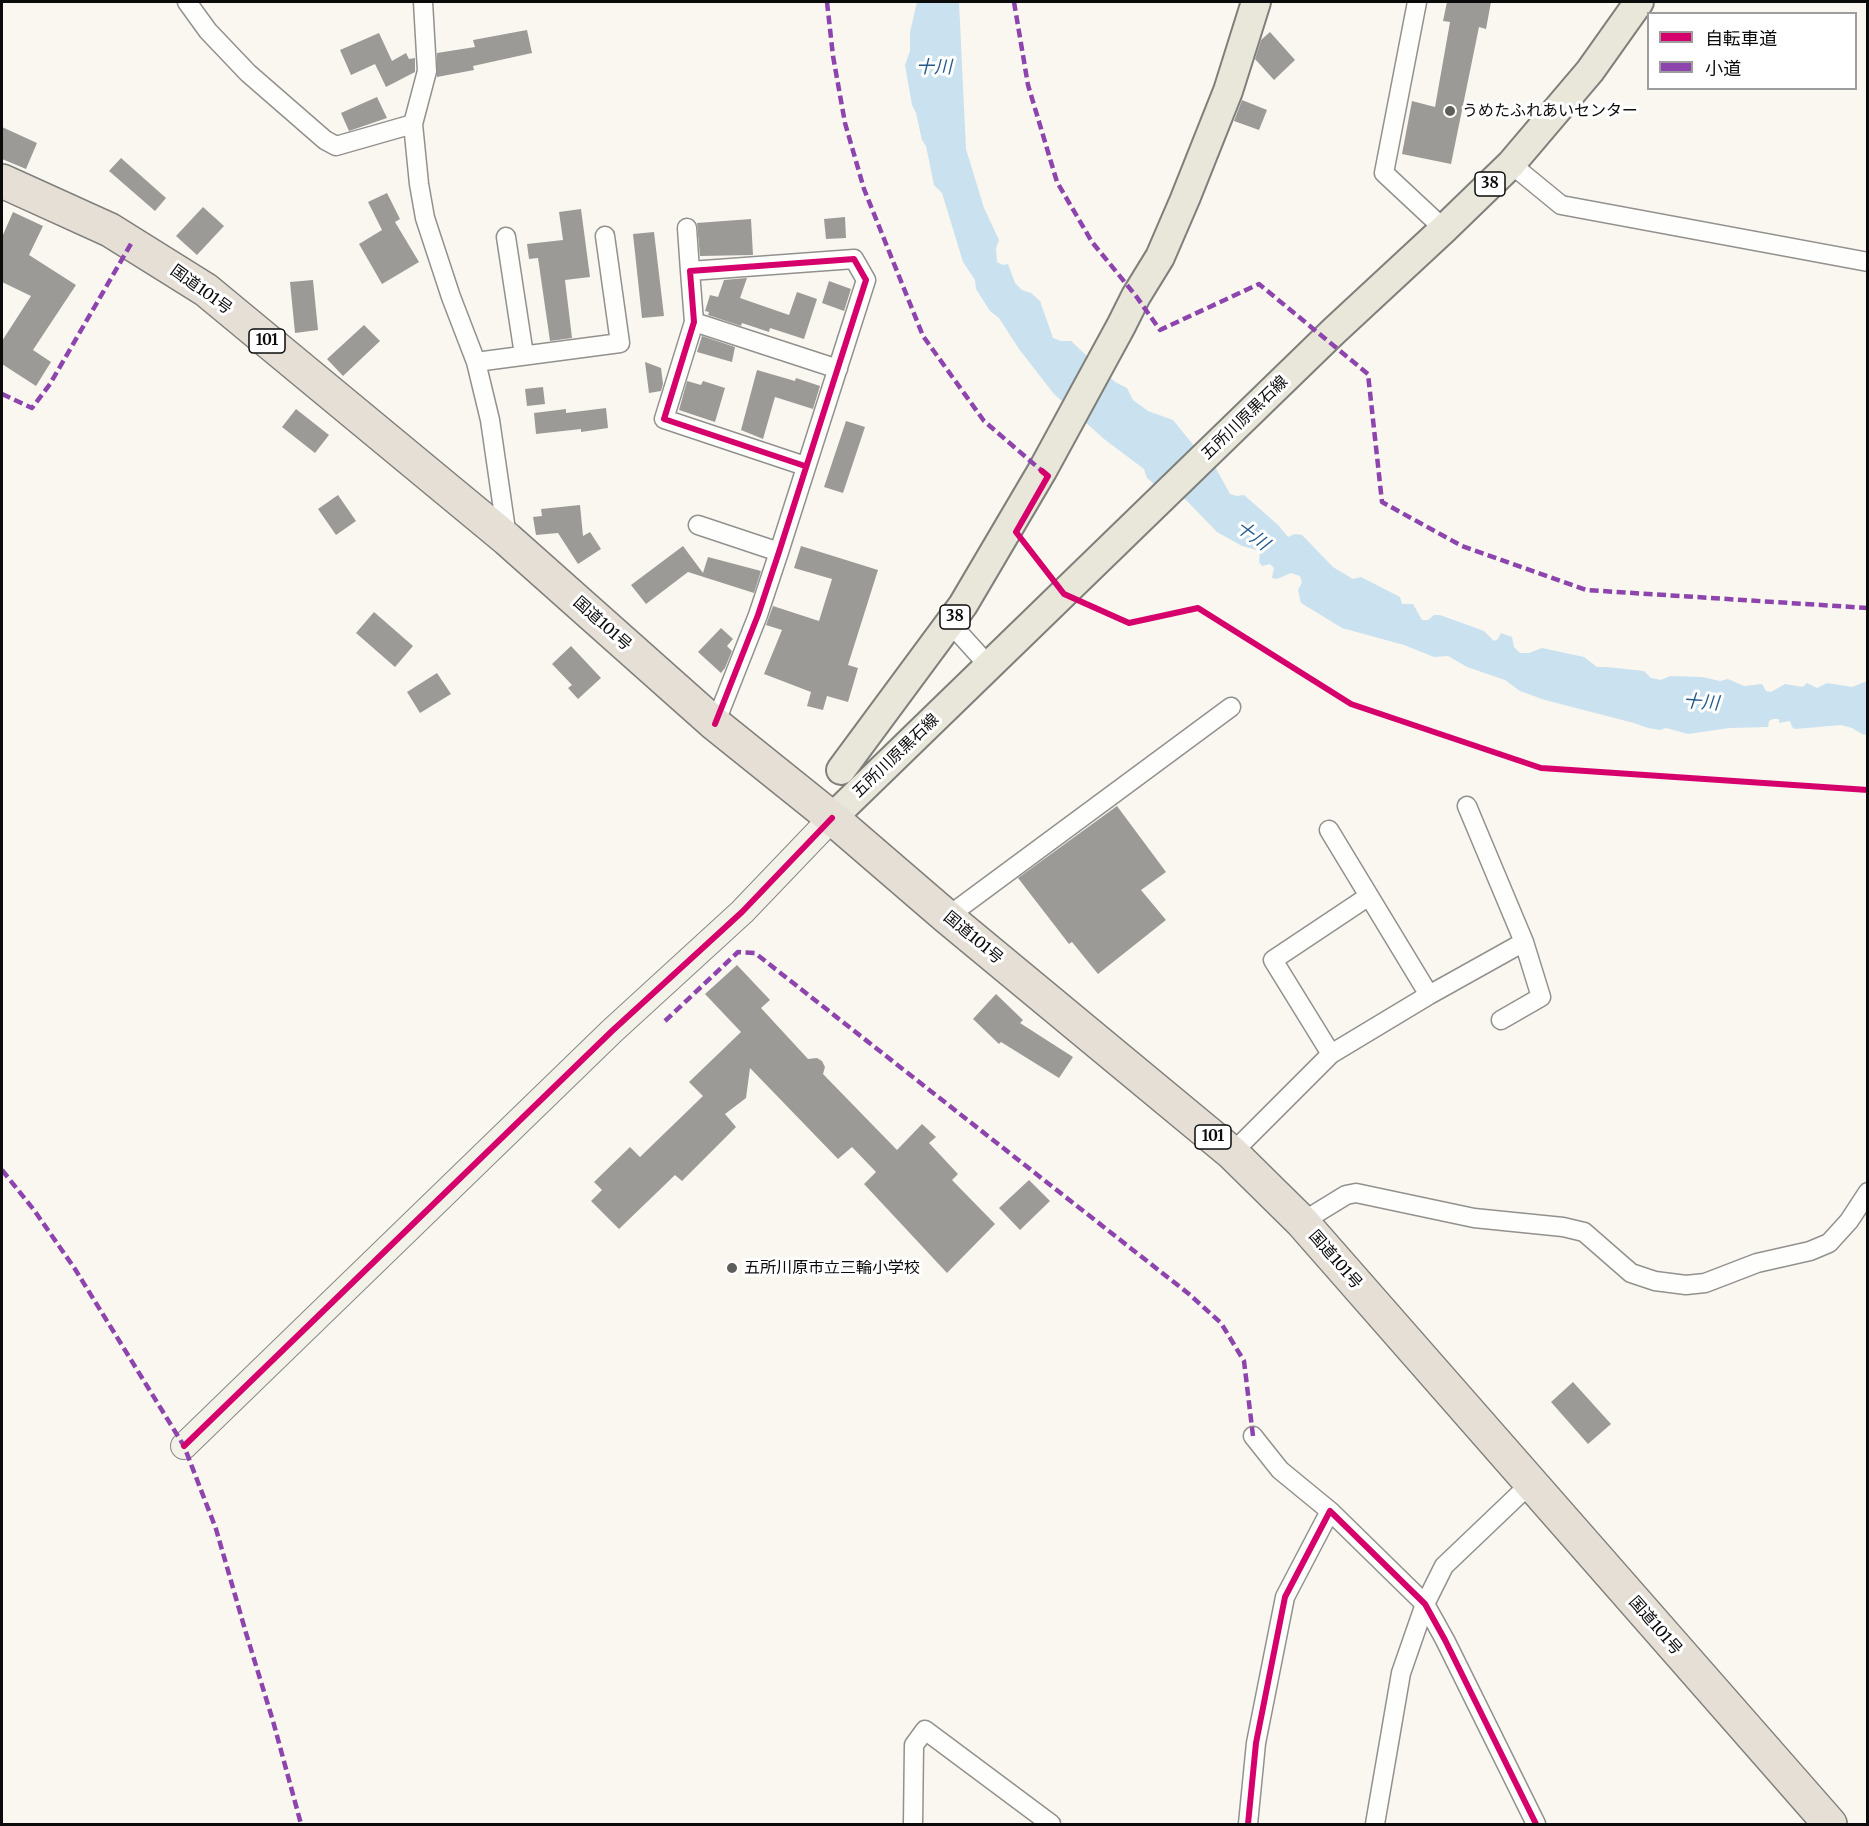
<!DOCTYPE html>
<html>
<head>
<meta charset="utf-8">
<style>
	body { margin:0 }
	#map { position:relative; width:1869px; height:1826px; overflow:hidden; background:#f9f7f0; font-family:Merriweather,"Noto Sans JP",serif }
	canvas { display:block }
	.frame { position:absolute; inset:0; border:3px solid #0b0b0b; pointer-events:none }
	.legend { position:absolute; left:1647px; top:12px; width:210px; height:78px; box-sizing:border-box; background:#fff; border:2px solid #9d9d9d; margin:0; padding:8px 10px; list-style:none; font-size:18px; color:#0b0b0b }
	.legend li { display:flex; align-items:center; gap:12px; height:30px }
	.legend b { width:30px; border:2px solid #9d9d9d }
</style>
</head>
<body>
<div id="map">
<canvas width="1869" height="1826"></canvas>
<div class="frame"></div>
<ul class="legend">
<li><b style="height:8px;background:#d6006c"></b>自転車道</li>
<li><b style="height:8px;background:#8e44ad"></b>小道</li>
</ul>
</div>
<script>
const context = document.querySelector('canvas').getContext('2d');
context.lineJoin = 'round';
function fillPath(path, color) {
  context.fillStyle = color;
  context.fill(path, 'evenodd');
}
function poly(rows) {
  const path = new Path2D();
  for (const r of rows) {
    path.moveTo(r[0], r[1]);
    for (let i = 2; i < r.length; i += 2) path.lineTo(r[i], r[i + 1]);
  }
  return path;
}
function trace(path, color, width, dash) {
  context.strokeStyle = color;
  context.lineWidth = width;
  context.lineCap = dash ? 'butt' : 'round';
  context.setLineDash(dash || []);
  context.stroke(path);
}
function label(font, color, halo, rows, align = 'center') {
  context.font = font + ' Merriweather,"Noto Sans JP",serif';
  context.lineWidth = 6;
  context.setLineDash([]);
  context.textBaseline = 'middle';
  context.strokeStyle = halo;
  context.fillStyle = color;
  for (const [text, x, y, turn = 0] of rows) {
    context.save();
    context.translate(x, y);
    context.rotate((+turn || 0) * Math.PI / 180);
    context.textAlign = isNaN(turn) ? turn : align;
    if (halo) context.strokeText(text, 0, 0);
    context.fillText(text, 0, 0);
    context.restore();
  }
}
const water = poly([
	[917,2,959,2,966,149,984,208,999,240,996,248,997,262,1003,265,1008,264,1015,283,1022,290,1031,293,1040,301,1053,338,1061,341,1071,341,1115,382,1127,388,1133,400,1148,411,1173,420,1195,447,1213,463,1230,494,1237,496,1244,495,1278,525,1288,537,1295,534,1302,535,1333,567,1353,579,1361,577,1400,597,1402,604,1413,604,1422,620,1428,620,1434,615,1440,615,1484,631,1494,641,1498,639,1501,633,1512,637,1514,647,1520,653,1529,653,1542,648,1584,657,1597,667,1607,667,1644,671,1651,678,1661,680,1670,676,1702,677,1720,681,1728,679,1744,686,1762,684,1766,691,1771,692,1785,684,1803,687,1807,683,1817,688,1827,683,1852,687,1867,681,1867,735,1862,734,1852,728,1841,725,1795,729,1792,727,1790,721,1779,723,1779,719,1773,719,1769,721,1768,727,1729,728,1688,734,1666,728,1660,730,1648,728,1634,723,1545,700,1520,691,1505,680,1467,667,1448,656,1434,657,1404,645,1342,628,1301,603,1298,590,1302,582,1300,576,1291,573,1277,579,1272,578,1274,568,1270,564,1262,566,1259,562,1260,551,1242,546,1217,532,1183,497,1154,484,1147,478,1144,469,1104,439,1054,394,1019,349,999,318,990,311,976,289,975,280,963,262,942,193,934,185,926,146,922,140,916,113,912,105,905,65,910,51,910,32]
]);
const building = poly([
	[1447,2,1491,2,1486,29,1479,27,1451,164,1402,154,1412,101,1435,107,1450,22,1443,21],
	[527,30,532,53,473,66,474,70,437,77,437,53,475,47,473,40],
	[1270,32,1295,60,1274,80,1255,59,1261,40],
	[379,33,392,61,406,53,409,59,415,58,415,72,386,87,375,64,351,75,340,50],
	[377,97,387,118,349,131,341,113],
	[1242,100,1267,110,1259,130,1234,121],
	[2,127,37,143,26,169,2,159],
	[121,158,166,198,155,211,109,171],
	[387,193,400,219,395,222,419,262,382,284,359,244,382,230,368,202],
	[203,207,224,226,197,255,176,236],
	[581,209,590,277,565,280,572,338,550,341,538,258,529,259,527,244,563,240,559,212],
	[13,212,43,226,29,255,76,285,33,350,51,362,36,386,2,364,2,341,31,296,2,282,2,237],
	[845,217,846,238,826,239,824,219],
	[751,219,753,255,700,256,697,223],
	[654,232,664,316,642,318,633,234],
	[747,278,740,298,789,315,797,292,817,299,804,339,770,328,769,332,742,323,741,326,708,315,709,312,705,311,710,295,718,297,724,280],
	[313,280,318,330,295,333,290,282],
	[829,281,851,289,844,311,822,303],
	[364,325,380,341,343,376,327,359],
	[702,336,735,347,732,362,697,352],
	[645,362,661,368,663,384,661,391,649,393],
	[757,370,795,381,796,378,820,386,813,409,775,397,763,439,741,430],
	[687,381,701,385,703,381,725,388,715,422,679,410],
	[543,387,545,404,527,406,525,389],
	[606,408,608,428,581,432,581,429,536,434,534,413,566,409,566,413],
	[296,409,329,435,315,453,282,427],
	[846,421,865,427,843,493,824,487],
	[338,495,356,521,336,535,318,509],
	[580,505,583,536,590,532,601,549,578,564,558,533,536,535,533,517,542,516,541,509],
	[683,546,703,573,708,557,761,571,754,593,688,572,646,604,631,585],
	[801,546,878,570,848,665,858,668,848,702,827,696,823,710,807,706,811,692,764,674,782,630,766,625,773,606,819,621,832,579,794,568],
	[374,612,413,646,395,667,356,633],
	[721,628,733,639,727,646,732,651,725,668,721,673,698,652],
	[571,646,601,678,578,699,568,688,572,685,552,664],
	[437,673,451,694,420,713,407,692],
	[1117,806,1166,872,1141,890,1166,920,1098,974,1072,942,1069,944,1018,878],
	[737,965,770,1000,761,1008,808,1059,817,1058,822,1061,825,1067,823,1074,897,1150,922,1124,936,1137,929,1143,958,1174,952,1180,995,1224,947,1273,864,1184,876,1172,852,1147,838,1159,750,1068,746,1098,725,1114,736,1127,682,1181,675,1175,619,1229,591,1201,602,1190,594,1182,630,1147,640,1157,703,1096,689,1082,741,1032,705,994],
	[996,994,1023,1020,1020,1023,1073,1057,1059,1078,1001,1042,999,1044,973,1019],
	[1029,1180,1050,1201,1020,1230,999,1208],
	[1573,1382,1611,1424,1588,1444,1551,1402]
]);
const street = poly([
	[187,2,208,31,248,73,325,140,336,146,413,124],
	[423,2,427,71,413,124,419,184,425,218,451,297,476,362,490,420,507,537],
	[1417,2,1384,173,1444,229],
	[1511,164,1561,205,1868,262],
	[687,228,690,271],
	[506,237,524,355],
	[694,322,838,369],
	[476,362,620,343,605,236],
	[698,525,779,552],
	[950,623,989,666],
	[715,724,758,615,779,552,866,280,854,259,690,271,694,322,664,419,805,466],
	[1467,806,1524,942,1541,997,1501,1020],
	[1329,830,1429,995],
	[947,917,1231,707],
	[1331,1054,1273,960,1369,896],
	[1232,1153,1331,1054,1429,995,1524,942],
	[1302,1222,1346,1195,1356,1193,1474,1218,1563,1227,1584,1232,1631,1273,1655,1281,1686,1285,1705,1283,1757,1263,1810,1251,1829,1243,1849,1221,1868,1192],
	[1253,1436,1280,1470,1330,1511],
	[913,1824,914,1745,925,1730,1051,1824],
	[1248,1824,1256,1743,1285,1597,1330,1511,1425,1604,1445,1640,1536,1824],
	[1375,1824,1401,1673,1425,1604,1444,1566,1530,1484]
]);
const secondary = poly([
	[184,1446,612,1031,742,912,832,818]
]);
const primary = poly([
	[841,770,963,605,1042,471,1121,326,1136,296,1160,257,1185,199,1228,91,1256,2],
	[832,818,1334,331,1444,229,1511,164,1590,71,1639,2]
]);
const highway = poly([
	[2,181,110,230,206,290,507,539,715,724,832,818,947,917,1232,1153,1302,1222,1830,1824]
]);
const quiet = poly([
	[827,2,833,56,845,123,864,189,923,336,984,421,1042,471],
	[1014,2,1028,85,1057,182,1092,242,1136,296,1160,330,1259,284,1368,374,1382,502,1462,546,1586,590,1868,608],
	[2,394,32,408,50,384,132,242],
	[665,1021,738,952,755,953,1189,1294,1221,1323,1244,1361,1253,1436],
	[2,1170,34,1210,75,1269,184,1446,216,1529,246,1633,273,1721,301,1824]
]);
const cycleway = poly([
	[1042,471,1048,476,1016,532,1064,594,1129,623,1198,608,1351,704,1541,768,1868,790],
	[715,724,758,615,779,552,866,280,854,259,690,271,694,322,664,419,805,466],
	[184,1446,612,1031,742,912,832,818],
	[1248,1824,1256,1743,1285,1597,1330,1511,1425,1604,1445,1640,1536,1824]
]);
const markers = [
	[1450,111,6,"#5e5e5b"],
	[732,1268,6,"#5e5e5b"]
];
const shields = [
	[1490,184,30],
	[267,341,36],
	[955,617,30],
	[1213,1137,36]
];
const shieldNames = [
	["38",1490,184],
	["101",267,341],
	["38",955,617],
	["101",1213,1137]
];
const poiNames = [
	["うめたふれあいセンター",1462,111],
	["五所川原市立三輪小学校",744,1268]
];
const streetNames = [
	["国道101号",201,290,36],
	["五所川原黒石線",1245,418,-44],
	["国道101号",602,624,42],
	["五所川原黒石線",896,756,-44],
	["国道101号",973,938,40],
	["国道101号",1335,1260,49],
	["国道101号",1655,1626,49]
];
const waterNames = [
	["十川",934,68],
	["十川",1252,536,37],
	["十川",1701,703,4]
];
fillPath(water, '#cae1ef');
fillPath(building, '#9c9a96');
trace(street, '#92918e', 21);
trace(secondary, '#898885', 28);
trace(primary, '#7f7f7b', 32);
trace(highway, '#7f7f7b', 36);
trace(street, '#fefefd', 18);
trace(secondary, '#f3f2e9', 26);
trace(primary, '#e9e6da', 28);
trace(highway, '#e6dfd6', 33);
trace(quiet, '#8e44ad', 4.5, [9, 4.5]);
trace(cycleway, '#d6006c', 6);
for (const [x, y, r, color] of markers) {
  const dot = new Path2D();
  dot.arc(x, y, r, 0, 2 * Math.PI);
  context.fillStyle = color;
  context.fill(dot);
  trace(dot, '#fff', 2);
}
for (const [x, y, w] of shields) {
  const box = new Path2D();
  box.roundRect(x - w / 2, y - 12, w, 24, 4.5);
  context.fillStyle = '#fff';
  context.fill(box);
  trace(box, '#0b0b0b', 1.5);
}
label('bold 15px', '#0b0b0b', null, shieldNames);
label('16px', '#0b0b0b', '#fff', poiNames, 'left');
label('16px', '#0b0b0b', '#fff', streetNames);
label('italic 18px', '#245b8e', '#fff', waterNames);
</script>
</body>
</html>
